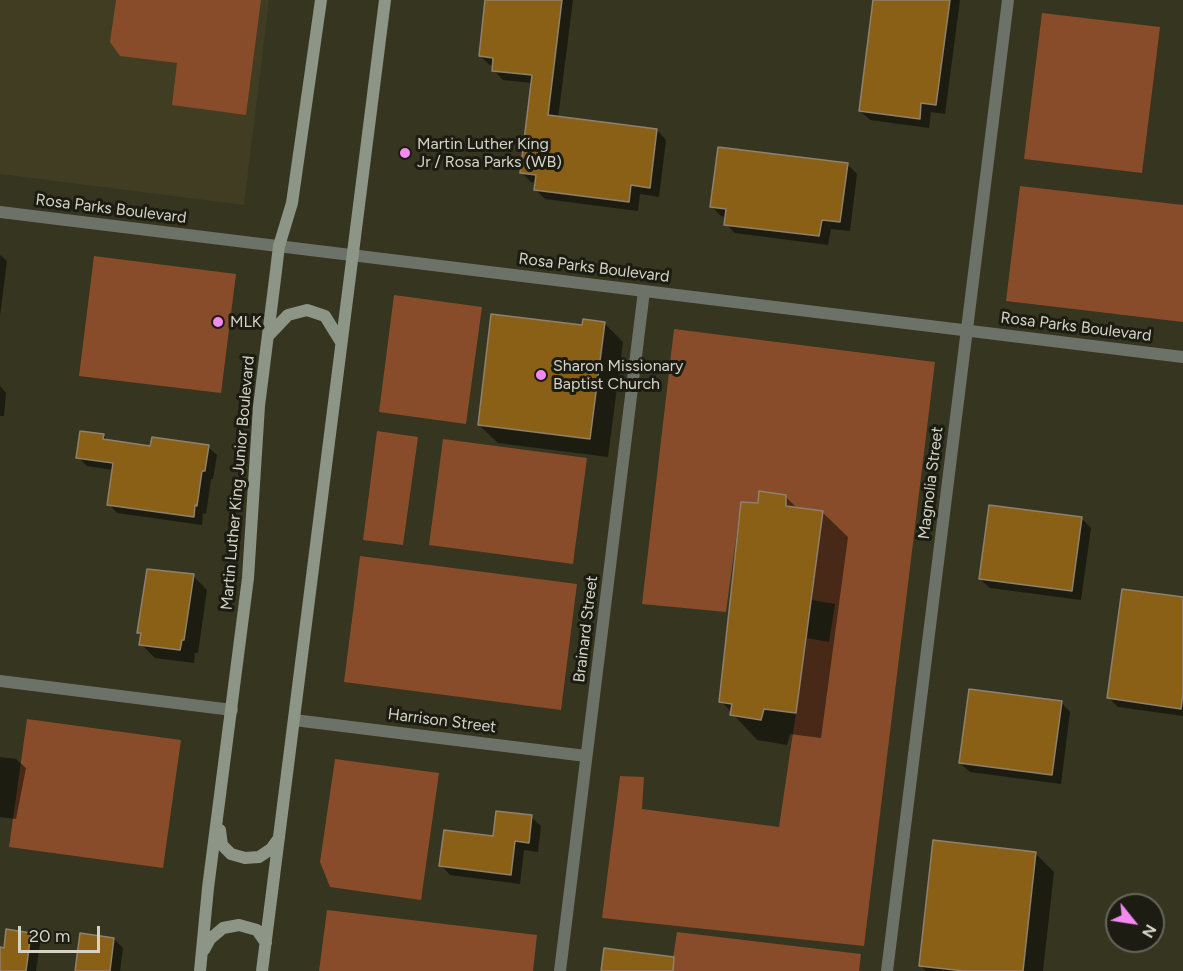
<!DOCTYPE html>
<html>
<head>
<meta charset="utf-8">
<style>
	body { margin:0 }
	#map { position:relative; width:1183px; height:971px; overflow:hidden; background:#363520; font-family:Figtree,sans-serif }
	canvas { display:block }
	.north { position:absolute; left:1105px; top:893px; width:60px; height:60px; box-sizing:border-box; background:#1d1c13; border:2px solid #66655b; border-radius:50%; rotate:120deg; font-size:16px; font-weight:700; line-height:24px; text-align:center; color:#d4d3c6 }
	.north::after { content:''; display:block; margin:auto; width:21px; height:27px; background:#f28af2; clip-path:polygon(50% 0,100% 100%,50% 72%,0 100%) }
	.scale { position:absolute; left:18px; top:926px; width:82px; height:27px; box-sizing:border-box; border:3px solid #d4d3c6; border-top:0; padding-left:8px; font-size:18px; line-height:21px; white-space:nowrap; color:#d4d3c6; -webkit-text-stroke:4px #1d1c13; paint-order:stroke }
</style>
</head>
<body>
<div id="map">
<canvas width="1183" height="971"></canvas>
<div class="north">N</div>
<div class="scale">20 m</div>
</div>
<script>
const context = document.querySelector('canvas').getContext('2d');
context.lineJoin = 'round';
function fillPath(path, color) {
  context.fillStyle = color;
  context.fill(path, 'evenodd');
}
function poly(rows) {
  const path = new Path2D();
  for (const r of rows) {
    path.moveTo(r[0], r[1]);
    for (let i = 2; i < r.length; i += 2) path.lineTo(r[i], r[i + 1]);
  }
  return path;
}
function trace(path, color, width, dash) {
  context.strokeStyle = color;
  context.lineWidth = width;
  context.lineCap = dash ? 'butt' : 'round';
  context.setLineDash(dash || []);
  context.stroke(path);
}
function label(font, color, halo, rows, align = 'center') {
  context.font = font + ' Figtree,sans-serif';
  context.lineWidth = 6;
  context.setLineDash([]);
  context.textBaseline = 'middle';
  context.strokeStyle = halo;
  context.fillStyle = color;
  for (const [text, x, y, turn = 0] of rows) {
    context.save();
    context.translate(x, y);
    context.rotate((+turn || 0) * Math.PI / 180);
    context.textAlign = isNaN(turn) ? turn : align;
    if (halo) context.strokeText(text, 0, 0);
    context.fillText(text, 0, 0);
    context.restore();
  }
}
const built = poly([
	[0,0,269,0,244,205,0,174]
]);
const green = poly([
	[116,0,261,0,246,115,172,105,177,63,120,56,110,42],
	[1042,13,1160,27,1142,173,1024,159],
	[1020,186,1183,205,1183,322,1006,301],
	[94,256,236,274,221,393,79,376],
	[394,295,482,307,466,424,379,412],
	[674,329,935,362,864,946,602,918,620,776,644,777,642,809,779,827,807,638,829,642,835,604,812,600,823,511,786,506,785,495,759,491,758,503,741,502,726,612,642,604],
	[377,431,418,437,403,545,363,540],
	[443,439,587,458,573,564,429,545],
	[360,556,577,584,561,710,344,682],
	[27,719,181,740,163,868,9,847],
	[335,759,439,773,421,900,330,887,320,862],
	[327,910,537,935,533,971,319,971],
	[677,932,861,954,859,971,671,971]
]);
const shadow = poly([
	[487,0,573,0,558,118,657,130,666,140,659,197,640,194,638,211,545,199,536,190,536,183,531,182,522,173,532,83,503,80,494,70,494,66,490,65,480,56],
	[875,0,960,0,945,114,931,112,929,128,870,120,860,111],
	[847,164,857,174,850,231,831,229,828,245,735,233,726,224,727,217,721,216,712,207],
	[0,255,7,261,0,316],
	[604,323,623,342,608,457,498,443,479,425,583,327],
	[0,386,6,393,4,416,0,416],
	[103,435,110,442,152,448,208,447,217,455,213,479,211,479,206,514,203,513,202,525,117,513,109,504,113,470,87,466,78,457],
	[785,496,798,509,822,512,848,537,821,738,790,734,787,745,757,740,721,701,759,504],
	[1081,518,1091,528,1081,600,990,588,980,579],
	[193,576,207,590,198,653,195,653,194,663,155,658,141,644,142,635,139,632],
	[1183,599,1183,716,1118,707,1109,698],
	[1061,702,1070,712,1061,784,970,772,960,763],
	[0,757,16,759,26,768,16,819,0,817],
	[531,817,541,826,538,852,524,850,520,884,450,875,441,865],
	[1035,853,1054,872,1043,971,926,971,921,966],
	[30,934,40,944,36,971,0,971,0,954],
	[114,939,123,948,120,971,76,971]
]);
const building = poly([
	[485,0,562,0,548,115,657,129,650,188,631,185,629,202,534,190,536,175,520,173,532,75,492,71,493,58,479,56,485,0],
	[873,0,950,0,936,105,921,103,920,119,859,111,873,0],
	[718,147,848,163,840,222,822,220,819,236,724,225,726,209,710,207,718,147],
	[491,314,582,325,583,319,605,322,590,439,478,425,491,314],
	[80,431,104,434,103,439,150,446,152,437,209,445,205,471,202,471,197,506,195,505,194,517,107,505,113,463,76,458,80,431],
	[759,491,786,495,786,506,823,511,796,713,764,709,761,720,730,715,732,704,719,702,741,502,758,503,759,491],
	[989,505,1082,517,1072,591,979,579,989,505],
	[147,569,194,574,184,640,182,640,180,650,139,645,141,633,137,633,147,569],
	[1122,589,1183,597,1183,694,1181,709,1107,698,1122,589],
	[969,689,1062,701,1052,775,959,763,969,689],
	[496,811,532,815,529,843,515,841,511,875,439,866,444,830,493,836,496,811],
	[933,840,1036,852,1023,971,964,971,919,966,933,840],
	[6,929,31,933,26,971,0,971,0,947,4,948,6,929],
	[80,933,114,938,110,971,75,971,80,933],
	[604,948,674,957,673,971,601,971,604,948]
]);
const minor = poly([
	[0,681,232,710],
	[294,720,586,756],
	[560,971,644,291],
	[887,971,1008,0]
]);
const tertiary = poly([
	[0,212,1183,357]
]);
const secondary = poly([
	[268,336,288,315,307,310,325,316,341,342],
	[220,830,222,845,231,854,245,858,259,857,271,849,279,838],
	[204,950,210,939,223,928,239,925,257,930,266,943],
	[200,971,208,888,248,578,259,406,275,279,279,246,292,203,321,0],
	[262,971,385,0]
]);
const markers = [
	[405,153,6,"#f28af2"],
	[218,322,6,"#f28af2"],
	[541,375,6,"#f28af2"]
];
const poiNames = [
	["Martin Luther King",417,144],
	["Jr / Rosa Parks (WB)",417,162],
	["MLK",230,322],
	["Sharon Missionary",553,366],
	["Baptist Church",553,384]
];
const streetNames = [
	["Rosa Parks Boulevard",111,209,7],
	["Rosa Parks Boulevard",594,268,7],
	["Rosa Parks Boulevard",1076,327,7],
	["Martin Luther King Junior Boulevard",238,483,-85],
	["Magnolia Street",931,483,-83],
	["Brainard Street",586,629,-83],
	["Harrison Street",442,721,7]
];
fillPath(built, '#403d22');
fillPath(green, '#884c2a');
fillPath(shadow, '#0007');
fillPath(building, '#896016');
trace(building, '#8f816d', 1.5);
trace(minor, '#6d7269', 12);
trace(tertiary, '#6d7269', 12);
trace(secondary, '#8d9587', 12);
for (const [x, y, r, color] of markers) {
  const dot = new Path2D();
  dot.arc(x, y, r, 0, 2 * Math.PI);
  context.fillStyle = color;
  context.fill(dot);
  trace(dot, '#1d1c13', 2);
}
label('16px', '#d4d3c6', '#1d1c13', poiNames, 'left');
label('16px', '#d4d3c6', '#1d1c13', streetNames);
</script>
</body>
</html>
